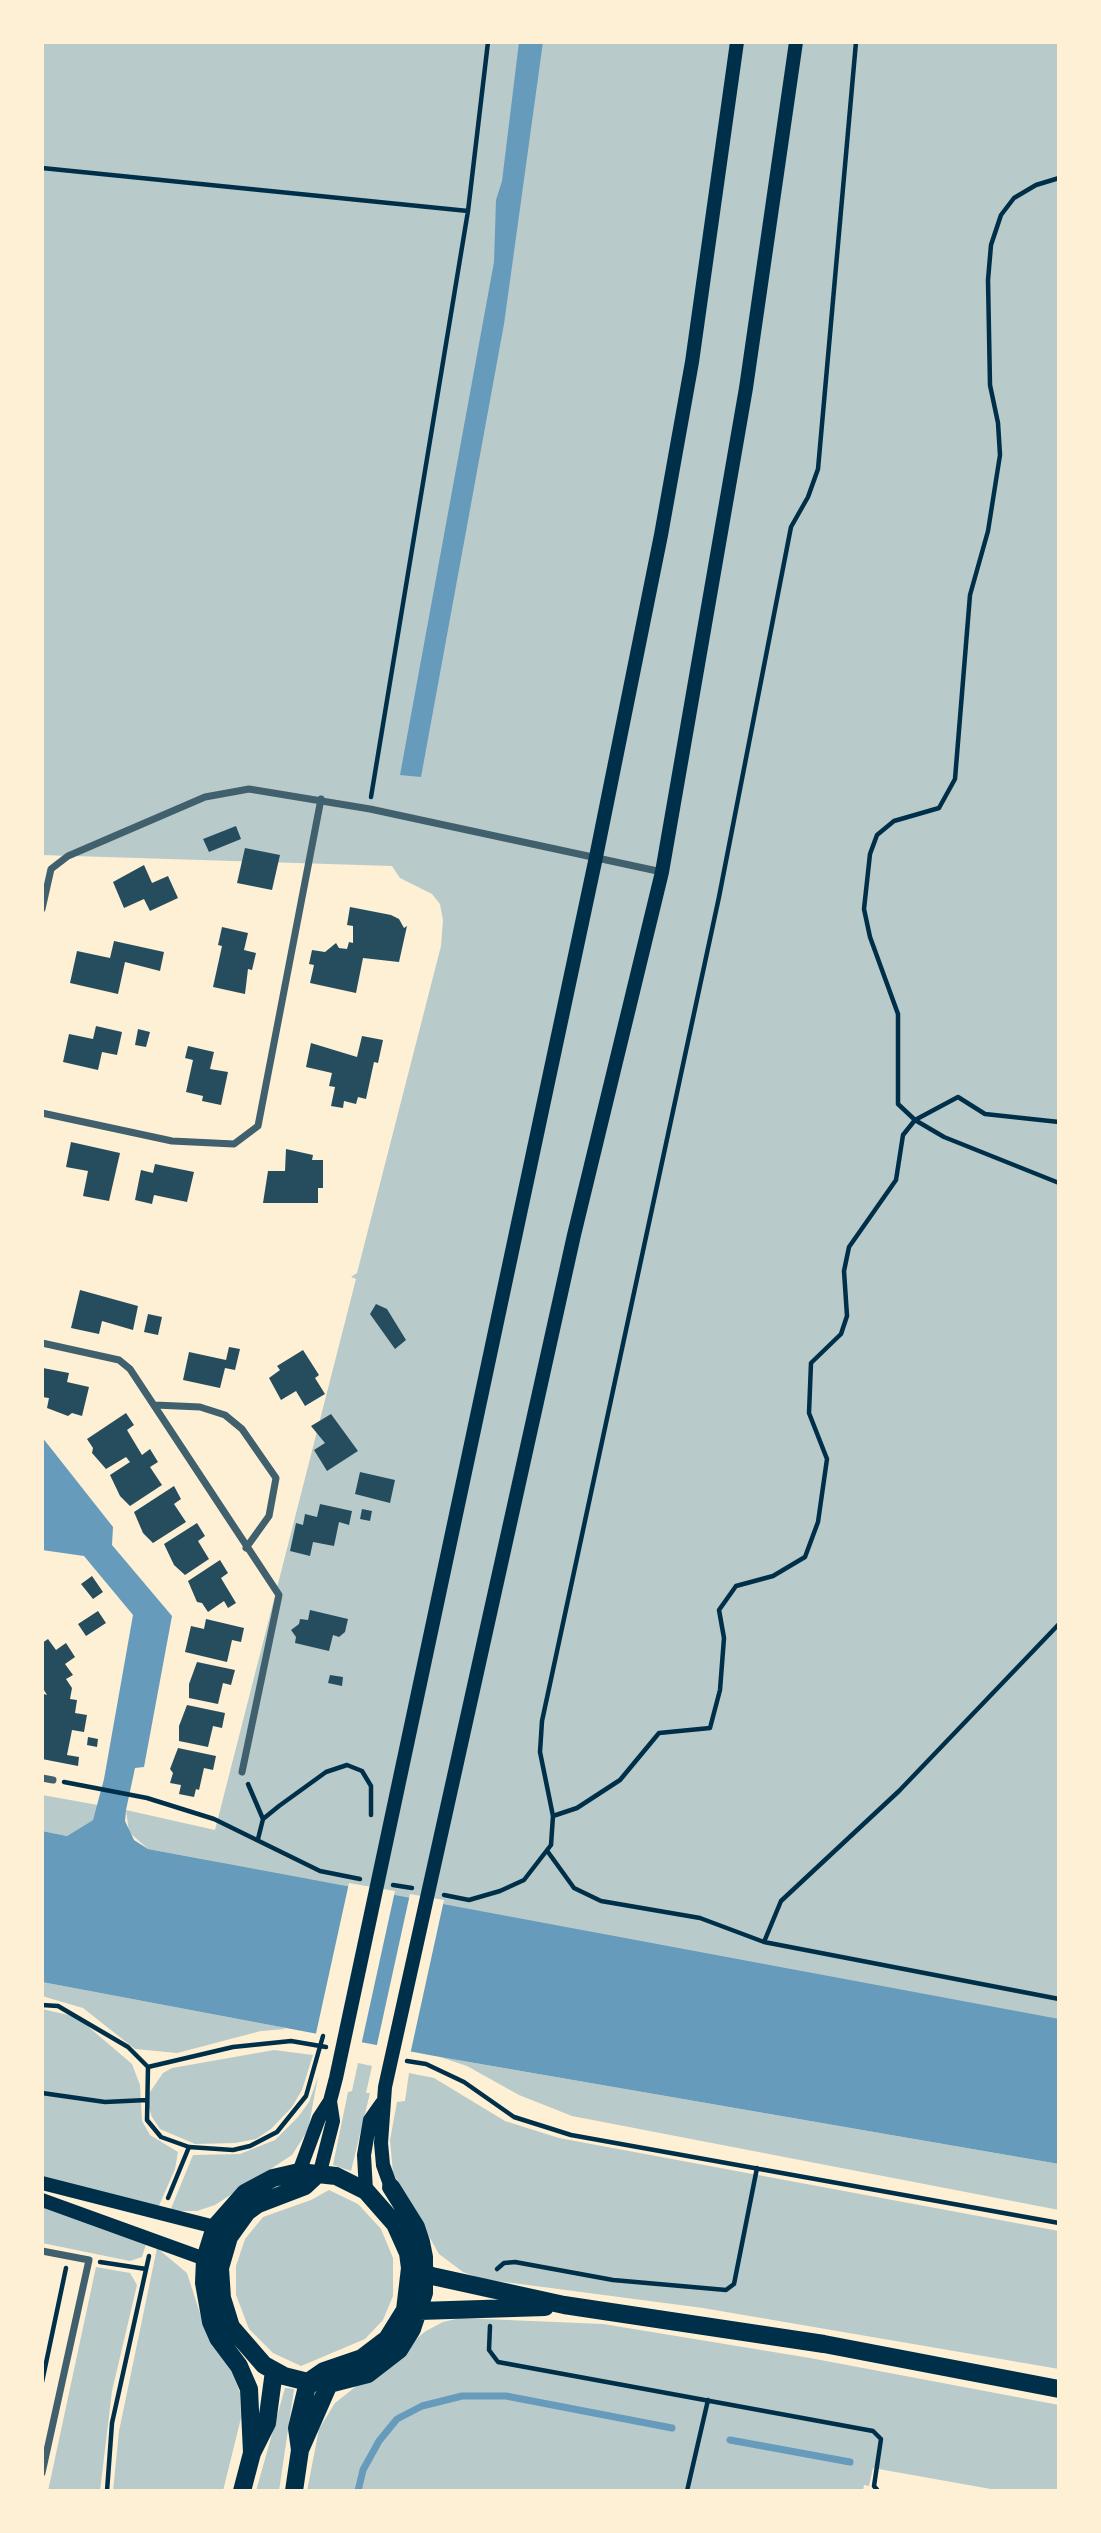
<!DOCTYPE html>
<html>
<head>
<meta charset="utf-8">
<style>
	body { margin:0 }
	#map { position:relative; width:1101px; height:2533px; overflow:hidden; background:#fdf0d5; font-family:Signika,sans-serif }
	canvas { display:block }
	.frame { position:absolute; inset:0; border:44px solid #fdf0d5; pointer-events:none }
</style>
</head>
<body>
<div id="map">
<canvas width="1101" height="2533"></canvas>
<div class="frame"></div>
</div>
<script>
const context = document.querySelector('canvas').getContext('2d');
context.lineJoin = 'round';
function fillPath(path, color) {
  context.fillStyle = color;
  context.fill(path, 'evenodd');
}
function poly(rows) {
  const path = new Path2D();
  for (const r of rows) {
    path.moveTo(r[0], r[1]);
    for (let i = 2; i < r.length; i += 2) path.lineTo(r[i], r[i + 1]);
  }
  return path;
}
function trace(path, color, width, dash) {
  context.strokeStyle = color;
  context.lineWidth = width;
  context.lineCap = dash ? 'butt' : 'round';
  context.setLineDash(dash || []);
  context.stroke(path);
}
const green = poly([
	[42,42,1059,42,1059,2051,207,1860,148,1849,129,1832,126,1810,215,1830,356,1279,351,1277,357,1273,441,946,443,920,440,904,432,894,400,878,392,866,42,855],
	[42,1795,98,1805,93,1820,67,1836,42,1831],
	[42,1982,281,2027,286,2029,261,2031,177,2053,135,2049,83,2008,42,1996],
	[42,2009,77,2017,132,2064,140,2085,142,2121,150,2135,178,2152,175,2169,158,2208,42,2178],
	[274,2050,313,2055,302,2090,292,2107,271,2129,256,2139,235,2143,195,2144,160,2129,152,2117,148,2105,150,2092,163,2073,172,2068],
	[440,2057,1059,2164,1059,2210,572,2116,519,2095,467,2066],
	[358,2063,372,2066,366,2093,370,2093,351,2171,333,2165,348,2092,352,2091],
	[409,2073,434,2078,505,2121,559,2138,1059,2231,1059,2369,703,2308,482,2279,463,2272,439,2254,393,2173,390,2140,397,2102,405,2101],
	[318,2077,308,2130,292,2155,215,2205,197,2211,170,2211,193,2155,240,2154,275,2140,298,2117,309,2102],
	[329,2190,358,2204,381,2229,393,2258,393,2296,383,2320,365,2339,301,2366,273,2353,249,2329,236,2295,236,2266,245,2239,263,2217,311,2200],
	[42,2206,146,2244,142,2257,130,2261,42,2243],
	[157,2248,187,2273,205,2329,232,2371,240,2393,241,2418,223,2491,113,2491,119,2431],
	[96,2267,130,2273,137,2285,112,2391,100,2491,48,2491],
	[460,2318,603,2324,810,2358,1059,2405,1059,2491,1002,2491,873,2468,869,2486,864,2485,863,2491,307,2491,319,2429,335,2403,426,2331,443,2322],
	[285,2388,294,2389,279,2491,256,2491]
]);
const water = poly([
	[519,42,543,42,504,324,421,777,400,775,494,262,496,200,502,181],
	[42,1437,113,1527,112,1545,172,1616,144,1767,135,1768,126,1810,125,1821,134,1840,148,1849,1059,2019,1059,2164,440,2057,42,1982,42,1831,67,1836,93,1820,104,1779,133,1615,84,1556,42,1550]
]);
const pier = poly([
	[349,1883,395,1891,361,2046,315,2038],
	[410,1894,444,1900,410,2055,376,2049]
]);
const stream = poly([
	[730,2440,850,2462],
	[358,2491,363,2470,379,2441,397,2419,422,2406,462,2396,506,2396,672,2428]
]);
const building = poly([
	[236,826,241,839,209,852,203,839],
	[245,848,280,855,272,890,237,883],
	[144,865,152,883,168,876,178,898,150,911,144,899,124,908,113,882],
	[350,907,391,915,399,919,404,928,407,926,399,962,363,958,356,993,310,983,314,965,309,964,312,950,325,952,336,943,339,948,347,949,349,942,353,943,353,926,347,925],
	[222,927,248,933,244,950,256,953,252,970,248,969,245,994,213,987,222,946,218,945],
	[114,941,164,952,160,971,125,962,118,994,70,983,77,951,110,958],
	[96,1026,122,1032,117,1055,102,1052,98,1070,63,1062,69,1034,93,1039],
	[138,1029,150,1032,146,1047,135,1045],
	[362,1036,383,1040,378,1063,374,1062,366,1099,358,1097,356,1104,344,1101,343,1108,331,1106,335,1087,329,1086,332,1073,306,1067,311,1043,357,1057],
	[188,1046,214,1052,210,1069,228,1072,221,1105,202,1101,203,1096,186,1092,193,1060,185,1058],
	[71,1142,120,1153,109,1201,83,1196,88,1171,66,1167],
	[286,1149,313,1155,312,1160,323,1160,323,1188,318,1188,318,1203,263,1203,268,1171,285,1171],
	[155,1164,194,1172,187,1202,154,1195,152,1204,135,1200,141,1170,153,1173],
	[80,1290,138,1306,133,1330,102,1321,99,1334,71,1328],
	[376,1304,387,1309,406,1340,395,1349,370,1314],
	[148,1314,162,1317,158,1335,144,1332],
	[229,1347,240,1349,235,1370,225,1368,220,1388,183,1380,189,1352,226,1360],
	[303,1350,319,1375,315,1378,325,1394,305,1406,296,1391,281,1400,269,1378,280,1370,277,1366],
	[43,1368,69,1373,67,1382,89,1387,82,1416,72,1413,68,1416,47,1408,49,1398,42,1397],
	[126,1413,134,1425,127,1430,142,1455,150,1449,158,1462,150,1467,162,1485,130,1506,120,1496,110,1475,130,1462,126,1457,106,1469,92,1453,93,1448,87,1439],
	[331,1414,358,1451,327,1471,314,1450,325,1443,311,1426],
	[360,1472,395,1480,390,1503,355,1494],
	[174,1486,181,1499,174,1504,186,1522,153,1543,143,1533,134,1512],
	[320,1504,352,1511,349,1525,339,1522,334,1546,313,1542,310,1556,290,1551,296,1523,303,1525,305,1514,317,1517],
	[362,1509,372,1511,370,1521,360,1519],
	[197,1523,205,1536,198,1541,209,1559,185,1575,174,1565,164,1544],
	[220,1560,228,1573,221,1578,236,1603,228,1608,224,1601,208,1612,202,1603,197,1602,188,1581],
	[92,1576,103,1592,93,1599,81,1584],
	[310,1610,348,1619,345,1632,339,1637,333,1635,329,1651,295,1643,296,1637,291,1630,299,1624,300,1619,308,1620],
	[98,1611,106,1623,86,1636,78,1624],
	[206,1619,244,1628,241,1642,232,1640,227,1662,185,1652,191,1626,204,1629],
	[48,1639,56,1650,66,1643,75,1657,65,1664,73,1675,66,1679,72,1688,70,1699,77,1700,75,1713,87,1715,84,1732,72,1730,67,1755,79,1757,78,1766,42,1759,42,1707,44,1694,47,1695,42,1687,42,1643],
	[197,1662,235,1670,231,1685,223,1683,218,1704,189,1698,189,1684],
	[330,1675,343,1677,342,1686,328,1683],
	[187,1705,225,1713,222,1728,213,1726,208,1747,179,1741,179,1726],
	[88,1737,98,1739,97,1747,87,1745],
	[178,1748,216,1756,213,1770,204,1768,199,1790,196,1789,194,1797,179,1794,181,1785,170,1783,173,1773,170,1769]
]);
const path = poly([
	[42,168,468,211,371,797],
	[1059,178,1036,185,1014,198,1001,215,991,245,988,280,990,385,998,423,1000,455,988,531,970,595,955,779,939,808,894,821,877,835,870,854,864,909,870,937,898,1014,898,1104,915,1120,944,1137,1059,1183],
	[468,211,488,42],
	[64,1782,147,1798,214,1819,320,1871,360,1879],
	[248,1784,263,1819],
	[553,1816,577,1808,620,1780,659,1733,710,1728,720,1690,724,1638,719,1610,736,1586,773,1576,805,1557,818,1522,827,1459,809,1413,811,1363,841,1334,847,1316,844,1271,849,1247,896,1180,903,1135,915,1120,958,1097,985,1114,1059,1122],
	[258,1839,263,1819,279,1806,326,1772,347,1765,362,1771,371,1786,371,1815],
	[548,1852,574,1888,601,1901,700,1918,764,1942,1059,1999],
	[393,1885,412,1888],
	[444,1895,469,1900,500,1891,524,1880,551,1845,553,1816,540,1752,542,1721,719,897,791,527,808,497,818,469,856,42],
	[764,1942,781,1901,899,1791,1059,1624],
	[42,2005,58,2006,128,2047,148,2067,147,2120,161,2137,189,2147,233,2150,250,2146,277,2132,306,2096,323,2036],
	[407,2061,426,2064,464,2082,514,2117,571,2135,1059,2223],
	[148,2067,233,2047,291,2041,326,2047],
	[42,2093,105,2102,147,2100],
	[168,2198,189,2147],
	[100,2262,146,2269],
	[497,2269,504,2263,515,2262,613,2280,726,2290,734,2284,757,2168],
	[490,2326,489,2350,498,2362,873,2431,881,2439,874,2486,878,2491],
	[42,2382,66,2268],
	[107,2491,112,2423,149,2256],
	[687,2491,708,2400]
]);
const minor = poly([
	[42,909,51,869,68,856,205,797,249,789,370,809,662,872],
	[42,1113,172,1141,234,1144,258,1126,321,799],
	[42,1343,119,1360,130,1369,279,1595,242,1772],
	[155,1405,200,1407,225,1415,242,1429,276,1478,269,1516,246,1548],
	[42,1778,53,1780],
	[42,2251,89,2260,42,2473]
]);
const secondary = poly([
	[299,2172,319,2118,330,2101,336,2078,596,857,661,535,692,362,737,42],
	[320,2172,333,2121,330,2101],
	[42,2183,215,2227],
	[391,2187,383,2165,381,2143,385,2087,574,1235,662,872,746,388,796,42],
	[366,2191,364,2155,370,2120,382,2103],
	[42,2200,205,2259]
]);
const primary = poly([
	[205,2259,220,2268,222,2298,231,2327,264,2365,284,2376,308,2382,329,2384,368,2374,399,2350,412,2329,424,2293,424,2257,421,2242,416,2227,391,2187],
	[220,2268,229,2237,247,2212,258,2204,305,2186,320,2172],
	[419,2311,545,2307],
	[300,2450,297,2428,308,2382,324,2371,362,2358,387,2339,405,2310,410,2268],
	[252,2453,249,2389,239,2366,218,2338,211,2322,204,2283,205,2259,215,2227,245,2193,273,2178,299,2172,336,2176,366,2191,395,2224,408,2253,410,2268,432,2276,564,2305,824,2344,1059,2389],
	[242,2491,252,2453,267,2423,274,2371],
	[294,2491,300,2450,329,2384]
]);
fillPath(green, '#b9caca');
fillPath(water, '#669bbc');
fillPath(pier, '#fdf0d5');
trace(stream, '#669bbc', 7);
fillPath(building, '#264d5e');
trace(path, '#003049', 4.5);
trace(minor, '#3f606c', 7);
trace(secondary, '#003049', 14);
trace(primary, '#003049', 18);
</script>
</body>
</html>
